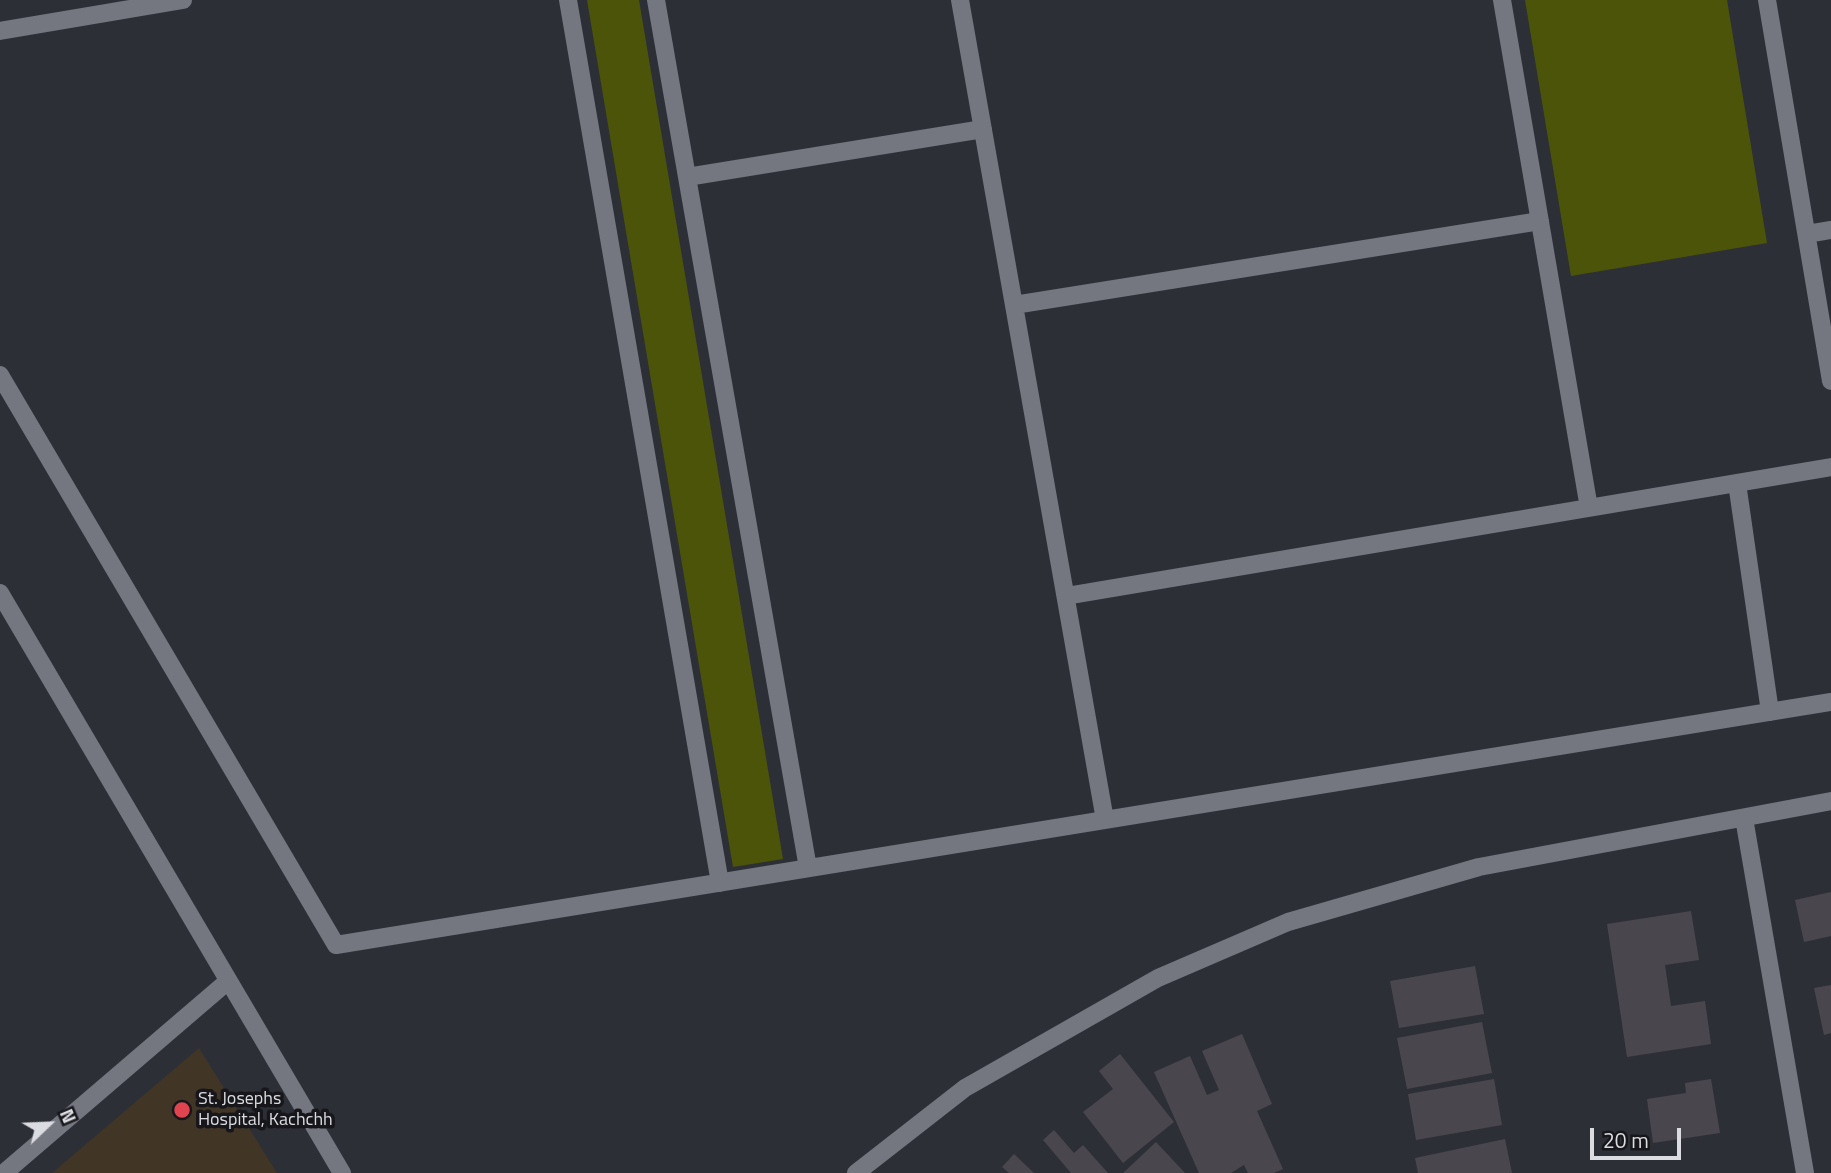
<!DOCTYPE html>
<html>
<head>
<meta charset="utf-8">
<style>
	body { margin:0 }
	#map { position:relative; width:1831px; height:1173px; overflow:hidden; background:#2d2f37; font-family:"Titillium Web",sans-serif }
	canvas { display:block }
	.north { position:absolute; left:14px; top:1089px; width:70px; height:70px; -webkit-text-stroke:5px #17171b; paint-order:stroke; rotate:67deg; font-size:19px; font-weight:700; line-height:28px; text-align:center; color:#dadce1 }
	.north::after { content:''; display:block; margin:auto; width:24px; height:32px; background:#dadce1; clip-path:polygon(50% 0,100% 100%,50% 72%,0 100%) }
	.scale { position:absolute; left:1590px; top:1128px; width:91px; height:32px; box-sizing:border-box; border:4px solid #dadce1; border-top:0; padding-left:9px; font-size:21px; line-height:24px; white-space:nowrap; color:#dadce1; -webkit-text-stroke:5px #17171b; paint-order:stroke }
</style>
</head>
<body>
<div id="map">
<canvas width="1831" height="1173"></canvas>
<div class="north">N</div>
<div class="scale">20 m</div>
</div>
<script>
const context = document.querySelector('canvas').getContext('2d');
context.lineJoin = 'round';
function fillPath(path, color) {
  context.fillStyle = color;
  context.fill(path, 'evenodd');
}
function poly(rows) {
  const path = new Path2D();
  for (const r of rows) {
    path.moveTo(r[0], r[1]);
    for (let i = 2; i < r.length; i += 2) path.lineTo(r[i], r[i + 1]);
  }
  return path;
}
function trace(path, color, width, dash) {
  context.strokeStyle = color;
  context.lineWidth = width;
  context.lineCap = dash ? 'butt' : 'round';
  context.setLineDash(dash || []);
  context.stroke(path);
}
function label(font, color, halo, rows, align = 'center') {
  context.font = font + ' "Titillium Web",sans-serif';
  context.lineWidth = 7;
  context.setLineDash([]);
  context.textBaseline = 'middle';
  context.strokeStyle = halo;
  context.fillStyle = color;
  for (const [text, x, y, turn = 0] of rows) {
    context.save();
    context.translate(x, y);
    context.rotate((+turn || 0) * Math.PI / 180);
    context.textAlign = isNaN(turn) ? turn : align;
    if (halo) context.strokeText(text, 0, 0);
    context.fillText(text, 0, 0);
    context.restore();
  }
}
const medical = poly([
	[199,1048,277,1173,52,1173]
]);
const green = poly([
	[587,0,639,0,783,859,733,867],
	[1525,0,1727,0,1767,243,1571,276]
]);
const building = poly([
	[1831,892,1831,936,1804,942,1795,900],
	[1691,911,1699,960,1665,965,1671,1006,1705,1001,1711,1044,1627,1057,1607,924],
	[1475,966,1484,1014,1399,1028,1390,981],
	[1831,985,1831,1033,1824,1035,1814,988],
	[1482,1022,1492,1073,1407,1089,1397,1038],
	[1242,1034,1272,1104,1257,1111,1283,1169,1274,1173,1248,1173,1244,1165,1231,1173,1199,1173,1154,1072,1190,1056,1207,1095,1219,1090,1202,1051],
	[1120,1054,1174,1122,1123,1163,1083,1112,1113,1089,1099,1071],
	[1494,1079,1502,1125,1416,1140,1408,1094],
	[1711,1079,1720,1133,1653,1143,1647,1099,1686,1093,1685,1083],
	[1054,1130,1074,1153,1083,1145,1108,1173,1071,1173,1043,1140],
	[1505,1139,1512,1173,1418,1173,1415,1158],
	[1156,1142,1185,1173,1123,1173],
	[1014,1154,1034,1173,1009,1173,1002,1167]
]);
const minor = poly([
	[568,0,720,883],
	[656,0,808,868],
	[960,0,1105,820],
	[1502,0,1589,508],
	[1767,0,1831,381],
	[0,31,183,0],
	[687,177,983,129],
	[1807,234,1831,230],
	[1014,305,1540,221],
	[0,375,336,945,1831,702],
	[1737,483,1770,712],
	[0,593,342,1173],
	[1066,596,1831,467],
	[1744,818,1805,1173],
	[4,1173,228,981],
	[856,1173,965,1088,1158,978,1288,922,1479,867,1831,801]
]);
const markers = [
	[182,1110,9,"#e0444e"]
];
const poiNames = [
	["St. Josephs",198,1100],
	["Hospital, Kachchh",198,1121]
];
fillPath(medical, '#413526');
fillPath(green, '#4c5409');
fillPath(building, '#4a464e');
trace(minor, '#747680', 18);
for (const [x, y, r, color] of markers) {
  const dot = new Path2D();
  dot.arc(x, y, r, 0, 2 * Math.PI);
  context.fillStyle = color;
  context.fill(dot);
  trace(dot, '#17171b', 2.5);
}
label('18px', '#dadce1', '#17171b', poiNames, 'left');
</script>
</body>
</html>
